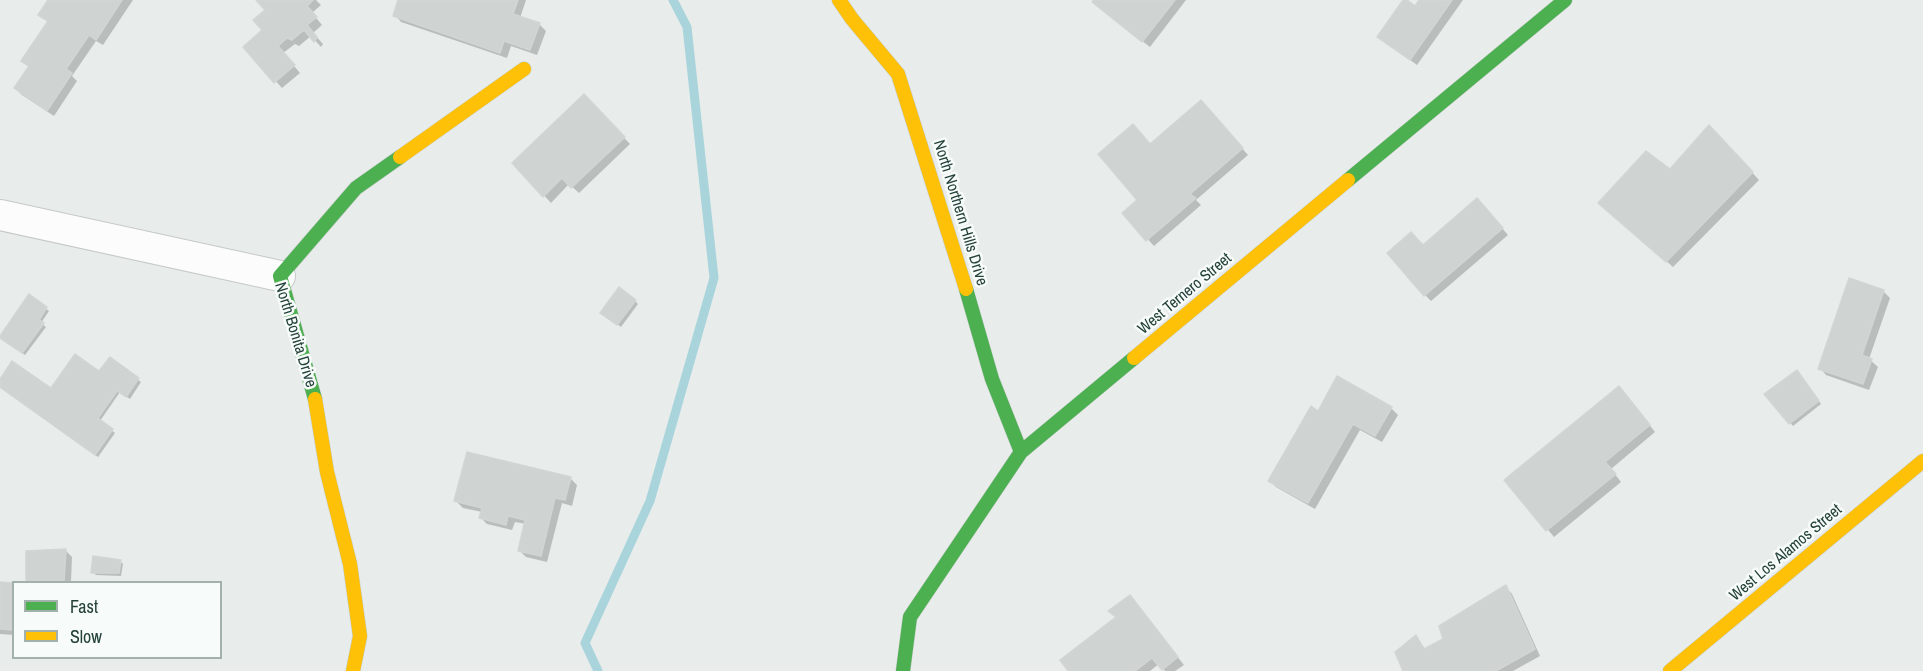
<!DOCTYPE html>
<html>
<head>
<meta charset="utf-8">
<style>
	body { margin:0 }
	#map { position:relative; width:1923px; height:671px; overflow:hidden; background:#e8edeb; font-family:"Archivo Narrow",sans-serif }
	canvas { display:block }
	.legend { position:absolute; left:12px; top:581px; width:210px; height:78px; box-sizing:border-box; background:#f7fbf9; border:2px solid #a3b1ad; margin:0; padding:8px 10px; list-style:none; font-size:18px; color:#24423a }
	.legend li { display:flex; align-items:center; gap:12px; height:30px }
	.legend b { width:30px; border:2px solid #a3b1ad }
</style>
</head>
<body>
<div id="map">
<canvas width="1923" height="671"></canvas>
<ul class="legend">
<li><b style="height:8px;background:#4caf50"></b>Fast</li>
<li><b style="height:8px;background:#ffc107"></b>Slow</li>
</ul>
</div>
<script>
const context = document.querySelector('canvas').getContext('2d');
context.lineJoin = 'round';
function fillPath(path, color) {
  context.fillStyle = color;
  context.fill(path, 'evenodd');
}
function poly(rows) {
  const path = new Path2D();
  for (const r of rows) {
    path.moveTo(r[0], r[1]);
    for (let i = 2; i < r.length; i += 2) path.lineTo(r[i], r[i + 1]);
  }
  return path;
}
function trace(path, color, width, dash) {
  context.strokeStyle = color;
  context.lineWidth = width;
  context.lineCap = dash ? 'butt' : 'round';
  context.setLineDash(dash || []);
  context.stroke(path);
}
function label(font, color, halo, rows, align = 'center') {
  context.font = font + ' "Archivo Narrow",sans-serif';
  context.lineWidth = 5;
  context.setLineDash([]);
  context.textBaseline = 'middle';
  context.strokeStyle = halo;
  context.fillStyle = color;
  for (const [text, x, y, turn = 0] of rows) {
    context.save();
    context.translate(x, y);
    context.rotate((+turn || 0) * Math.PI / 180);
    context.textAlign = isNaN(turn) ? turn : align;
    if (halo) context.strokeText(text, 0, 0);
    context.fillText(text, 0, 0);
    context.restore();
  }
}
const shadow = poly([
	[50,0,133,0,103,45,96,41,72,76,77,81,54,116,22,95,15,88,30,67,23,60,48,22,40,15],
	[258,0,316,0,321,5,312,13,322,25,313,33,323,44,321,47,311,36,299,46,295,44,283,53,300,73,282,88,245,47,264,30,267,10],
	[400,0,526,0,520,18,539,24,546,31,537,55,511,46,507,58,401,22,395,15],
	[1096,0,1186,0,1150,47,1101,9],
	[1404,0,1416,8,1421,0,1463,0,1417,65,1378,36],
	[584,96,630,144,579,193,569,184,551,203,514,163],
	[1208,109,1248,155,1196,200,1201,205,1154,246,1124,213,1139,200,1151,146],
	[1716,133,1759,180,1673,267,1607,209,1670,171],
	[1483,206,1508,235,1431,301,1425,295,1423,246],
	[1883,291,1890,298,1869,359,1878,367,1869,390,1826,375,1820,368],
	[29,297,49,311,41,323,46,327,25,355,4,340],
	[635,301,638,304,621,327,605,315],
	[110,359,141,382,130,399,120,392,100,421,115,433,98,457,0,386,0,381,51,390,99,374],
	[1800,375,1821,404,1793,426,1766,394],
	[1625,394,1655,432,1611,469,1621,482,1554,537,1506,480],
	[1391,408,1398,415,1382,442,1360,430,1315,509,1276,487,1270,481,1318,413],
	[570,478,577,485,572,506,562,503,547,562,526,557,520,551,526,524,515,522,512,530,487,524,481,518,482,512,463,508,456,501],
	[65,550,72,557,71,582,27,582,28,552],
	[120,561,123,564,121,576,96,575,93,572],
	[0,584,14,585,14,635,0,634],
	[1506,587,1512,594,1540,656,1513,671,1405,671,1416,637,1426,650,1445,640],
	[1130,597,1184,665,1175,671,1165,671,1159,664,1150,671,1070,671,1118,618]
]);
const stream = poly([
	[598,671,585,643,650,501,714,278,687,27,673,0]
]);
const building = poly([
	[48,0,122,0,96,40,89,35,66,69,72,73,47,111,14,88,29,66,21,61,48,21,38,15,48,0],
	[256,0,313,0,307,6,317,17,307,25,317,37,314,42,304,30,292,40,287,38,278,46,295,65,274,83,243,47,262,30,253,20,265,10,256,0],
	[398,0,518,0,513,14,540,23,530,50,504,41,500,53,393,16,398,0],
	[1094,0,1175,0,1142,42,1092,2,1094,0],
	[1403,0,1407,0,1415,6,1419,0,1452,0,1410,60,1377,37,1403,0],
	[584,94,625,137,571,188,562,178,543,197,512,163,584,94],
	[1201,100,1243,148,1190,194,1196,198,1146,241,1122,213,1137,200,1098,154,1133,124,1150,144,1201,100],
	[1709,125,1753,172,1666,262,1598,203,1646,151,1670,169,1709,125],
	[1477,198,1503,228,1424,296,1387,253,1411,232,1423,245,1477,198],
	[1849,278,1884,290,1862,355,1872,359,1863,384,1818,369,1849,278],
	[619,287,636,300,617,325,600,313,619,287],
	[29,294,47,307,39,320,44,323,22,353,0,338,0,336,29,294],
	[75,354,99,371,110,357,139,378,126,397,117,391,98,418,113,429,95,455,0,387,0,379,12,361,51,388,75,354],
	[1797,370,1819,401,1789,424,1764,394,1797,370],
	[1337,376,1392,407,1375,436,1353,424,1308,503,1268,481,1311,406,1318,411,1337,376],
	[1619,386,1650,425,1605,462,1616,474,1546,531,1504,480,1619,386],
	[467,452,571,477,565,500,555,498,541,556,518,551,525,520,508,516,506,525,479,518,482,508,454,501,467,452],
	[66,549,64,582,26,582,26,551,66,549],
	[93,556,121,560,119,573,91,573,93,556],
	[0,582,14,583,14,630,0,629,0,582],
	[1506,585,1535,649,1496,671,1403,671,1395,652,1416,635,1424,649,1443,639,1439,626,1506,585],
	[1130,595,1178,657,1162,670,1152,658,1135,671,1068,671,1060,660,1116,617,1108,611,1130,595]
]);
const street = poly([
	[0,215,280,276]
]);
const fast = poly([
	[1348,180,1565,0],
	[966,289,992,379,1021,452],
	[315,399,280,276,356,188,400,157],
	[903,671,910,617,1021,452,1134,358]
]);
const slow = poly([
	[839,0,852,19,898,74,966,289],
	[400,157,524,69],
	[1134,358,1348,180],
	[315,399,327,472,350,564,360,636,353,671],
	[1670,671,1923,461]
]);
const streetNames = [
	["North Northern Hills Drive",960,213,73],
	["West Ternero Street",1185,294,-40],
	["North Bonita Drive",295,335,73],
	["West Los Alamos Street",1786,553,-40]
];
fillPath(shadow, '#0003');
trace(stream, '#a9d4db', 9);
fillPath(building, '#cfd4d2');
trace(building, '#d1d6d4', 1.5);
trace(street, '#c5cac8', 32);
trace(fast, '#c3cbc8', 15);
trace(slow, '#c3cbc8', 15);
trace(street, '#fcfcfc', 30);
trace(fast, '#4caf50', 14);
trace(slow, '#ffc107', 14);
label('16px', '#24423a', '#f7fbf9', streetNames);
</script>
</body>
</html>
